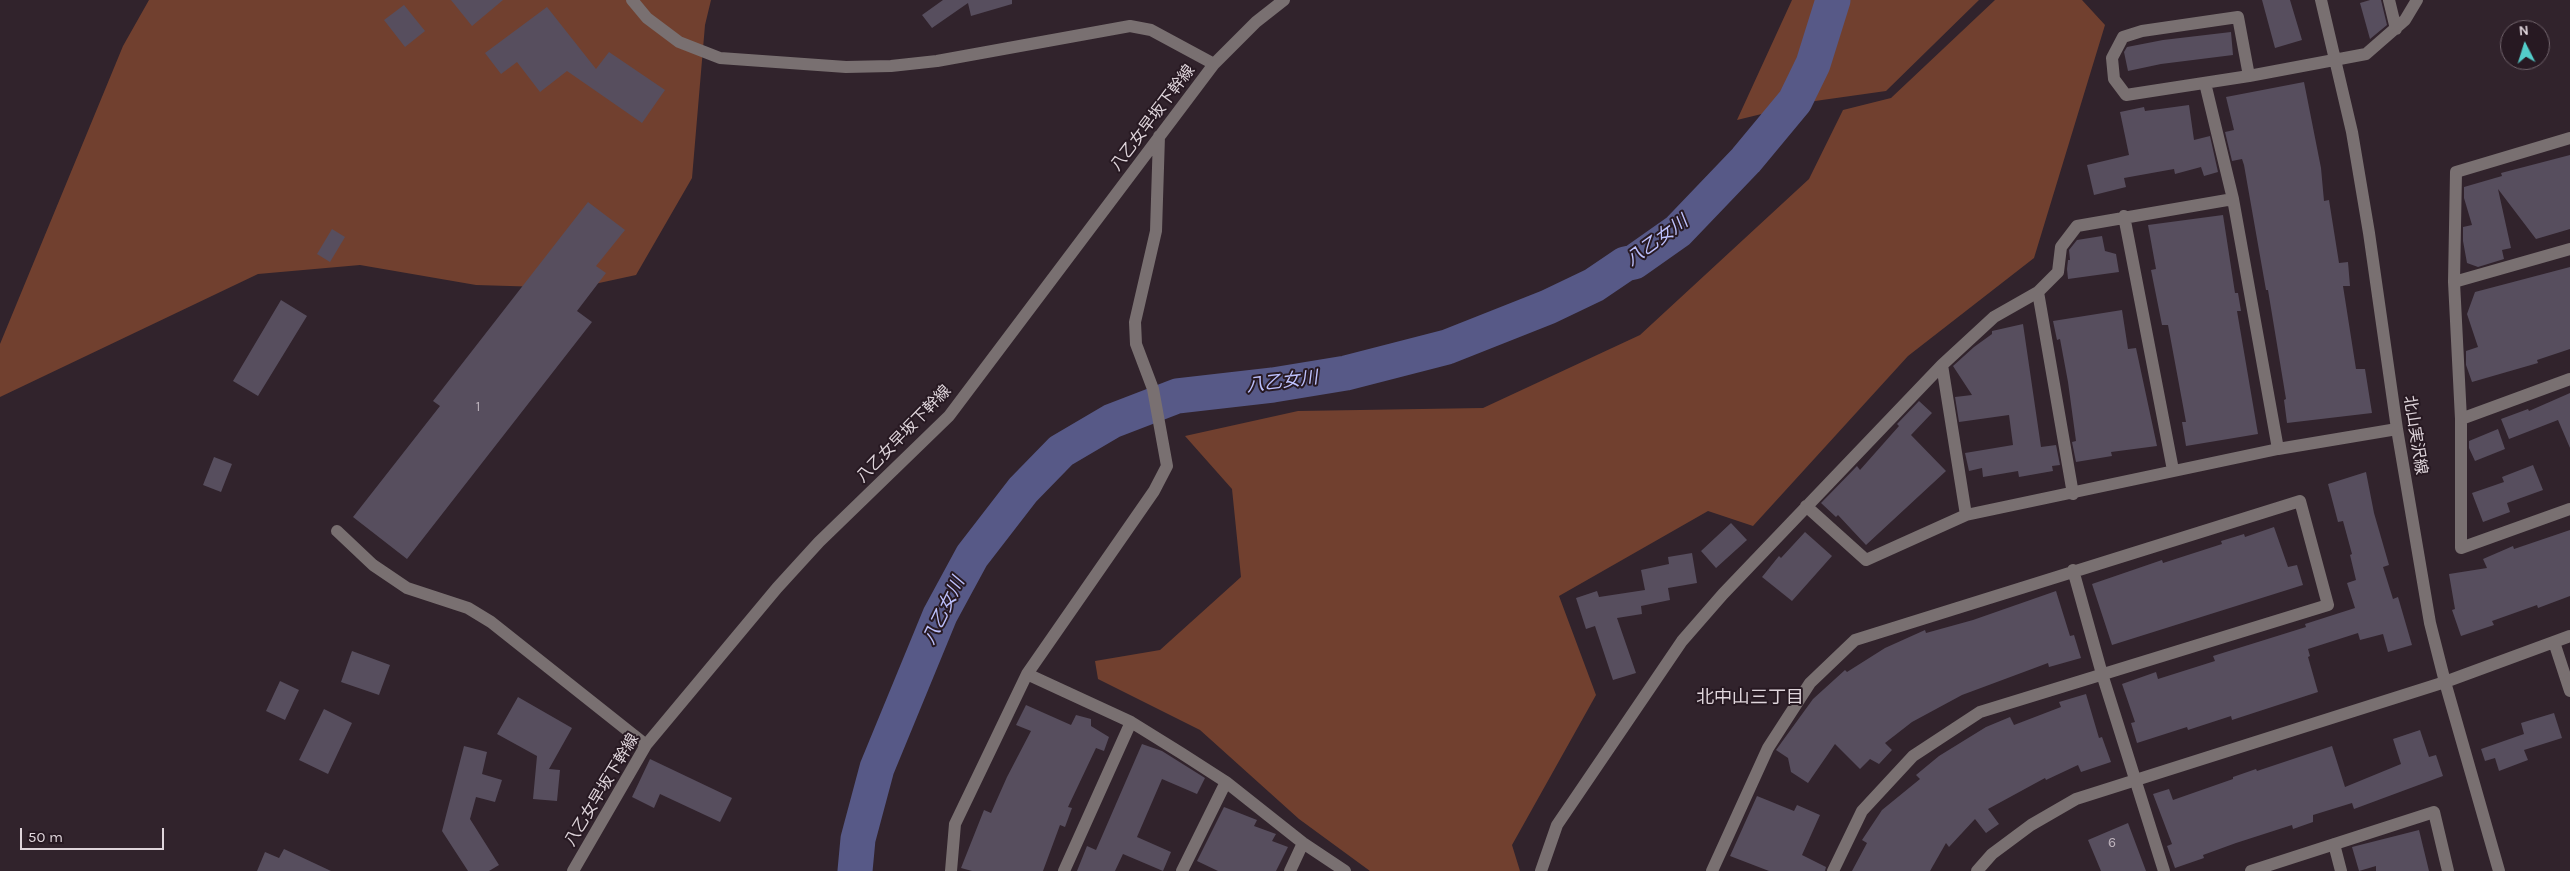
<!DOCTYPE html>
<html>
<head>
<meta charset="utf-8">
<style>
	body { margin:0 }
	#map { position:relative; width:2570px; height:871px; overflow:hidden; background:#31232c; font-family:Karla,sans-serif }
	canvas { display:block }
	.north { position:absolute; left:2500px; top:20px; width:50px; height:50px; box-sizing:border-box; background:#271922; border:1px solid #71646c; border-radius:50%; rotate:355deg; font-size:14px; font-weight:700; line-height:20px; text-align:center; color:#dfd5db }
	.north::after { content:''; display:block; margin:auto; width:18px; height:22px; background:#53cdca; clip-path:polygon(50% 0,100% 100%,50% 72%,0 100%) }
	.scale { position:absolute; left:20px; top:828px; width:144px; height:22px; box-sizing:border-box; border:2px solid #dfd5db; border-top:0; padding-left:6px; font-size:15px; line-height:18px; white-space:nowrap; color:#dfd5db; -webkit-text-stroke:4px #271922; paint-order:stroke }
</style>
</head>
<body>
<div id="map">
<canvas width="2570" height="871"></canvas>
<div class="north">N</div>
<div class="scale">50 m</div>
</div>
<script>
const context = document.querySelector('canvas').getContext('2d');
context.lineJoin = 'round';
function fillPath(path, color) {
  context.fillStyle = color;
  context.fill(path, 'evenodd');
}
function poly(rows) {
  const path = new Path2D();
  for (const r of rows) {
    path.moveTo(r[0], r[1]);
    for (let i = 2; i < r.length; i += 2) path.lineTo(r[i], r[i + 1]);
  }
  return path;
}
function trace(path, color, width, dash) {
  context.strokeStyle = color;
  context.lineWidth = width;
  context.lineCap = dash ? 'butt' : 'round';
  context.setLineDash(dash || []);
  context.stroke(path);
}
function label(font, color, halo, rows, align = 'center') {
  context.font = font + ' Karla,"Noto Sans JP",sans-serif';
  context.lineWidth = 4;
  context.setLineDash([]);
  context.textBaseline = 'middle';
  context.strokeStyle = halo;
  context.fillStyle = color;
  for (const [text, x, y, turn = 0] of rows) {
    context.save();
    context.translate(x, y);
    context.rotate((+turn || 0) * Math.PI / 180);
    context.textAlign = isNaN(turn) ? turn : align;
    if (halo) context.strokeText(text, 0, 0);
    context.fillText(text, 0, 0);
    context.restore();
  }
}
const forest = poly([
	[149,0,711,0,705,25,692,178,636,275,576,288,476,285,360,265,258,274,0,397,0,344,123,46],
	[1792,0,1979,0,1886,91,1815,101,1737,120],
	[1995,0,2082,0,2105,25,2034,258,1908,356,1753,526,1708,511,1559,596,1596,695,1512,845,1520,871,1370,871,1299,819,1200,730,1098,679,1095,661,1160,650,1241,577,1232,489,1185,436,1298,411,1483,408,1640,335,1809,179,1843,110,1891,98]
]);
const river = poly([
	[855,871,858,839,877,768,940,615,972,556,1023,490,1061,451,1112,421,1177,396,1273,385,1346,373,1447,347,1548,307,1594,285,1625,264,1634,262,1678,231,1746,160,1795,101,1813,64,1833,0]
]);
const building = poly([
	[451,0,503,0,472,26],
	[943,0,1012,0,1012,4,971,16,968,3,932,28,922,15],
	[2262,0,2290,0,2302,40,2275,48],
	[2370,0,2381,0,2387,25,2370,39,2360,3],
	[404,5,425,31,405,47,384,20],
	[547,7,596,69,609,52,665,90,642,123,567,71,540,92,517,62,501,74,485,53],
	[2231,32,2233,55,2161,64,2128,71,2124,52,2127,47,2163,40],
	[2304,82,2321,168,2324,201,2329,200,2339,263,2348,262,2350,286,2343,286,2356,369,2365,369,2372,413,2287,423,2284,400,2286,399,2268,290,2266,290,2244,165,2242,159,2232,161,2225,132,2234,130,2226,97],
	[2189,105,2194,140,2210,136,2218,172,2204,176,2201,167,2175,174,2174,169,2124,178,2126,187,2094,195,2087,165,2129,155,2120,112,2144,107,2145,111],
	[2570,155,2570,229,2536,239,2498,189,2511,248,2502,250,2504,259,2478,267,2467,263,2463,241,2463,227,2472,225,2464,198,2464,187,2502,176,2501,173],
	[588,202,625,230,596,266,606,273,577,311,592,322,407,559,353,517,440,406,433,401],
	[2223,215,2235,293,2238,293,2241,311,2237,311,2258,434,2186,446,2182,422,2186,422,2168,325,2162,325,2151,270,2156,269,2148,225],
	[332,229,345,237,330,262,317,254],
	[2102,236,2105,251,2116,254,2119,272,2068,279,2067,269,2068,260,2070,260,2069,250,2077,240],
	[2570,267,2570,349,2537,360,2538,363,2472,382,2466,365,2466,351,2478,347,2467,314,2475,292],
	[281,300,307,316,258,396,233,381],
	[2122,310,2128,349,2136,348,2157,446,2111,452,2112,456,2076,462,2072,442,2076,441,2068,382,2060,339,2057,340,2053,321],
	[2023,324,2041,447,2056,445,2060,465,2052,466,2053,471,2019,477,2018,471,1983,477,1982,468,1969,471,1965,453,2013,445,2009,415,1959,422,1955,397,1972,395,1953,366,1974,347,1992,334,1992,331],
	[2570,393,2570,448,2558,420,2509,439,2501,419,2528,409,2529,411],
	[1919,401,1932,413,1911,435,1946,471,1866,545,1838,515,1836,517,1821,503,1857,466,1860,470,1899,426,1897,424],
	[2498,429,2505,449,2475,461,2469,448,2469,441],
	[214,457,232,464,221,492,203,485],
	[2533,465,2543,490,2507,503,2510,512,2483,522,2472,493,2504,482,2502,477],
	[2366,472,2374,513,2389,565,2383,567,2393,599,2398,597,2412,645,2388,652,2383,634,2360,640,2358,633,2308,649,2310,656,2308,657,2318,692,2232,720,2231,716,2188,730,2187,727,2137,743,2131,723,2135,722,2122,684,2156,672,2158,679,2215,661,2213,656,2306,627,2305,624,2355,608,2347,583,2356,580,2350,555,2352,554,2343,521,2338,522,2328,484],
	[1731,523,1747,540,1716,568,1701,551],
	[2274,527,2288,567,2297,565,2303,585,2112,645,2092,584,2162,560,2163,563,2222,544,2221,541,2244,534,2245,537],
	[2570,530,2570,596,2538,608,2537,605,2492,621,2494,625,2461,636,2452,610,2455,609,2449,574,2487,568,2483,559,2513,546,2514,549],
	[1805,532,1832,556,1792,601,1762,577,1779,556,1781,558],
	[1692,553,1697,583,1668,588,1670,600,1641,606,1642,614,1617,618,1636,673,1613,680,1595,626,1586,629,1576,598,1597,591,1599,597,1645,590,1641,570,1669,564,1668,557],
	[2056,591,2070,636,2074,635,2081,658,2049,667,2048,663,1962,695,1912,722,1885,743,1892,750,1879,764,1870,759,1860,769,1835,744,1808,783,1791,772,1788,758,1776,750,1813,699,1845,670,1847,672,1885,648,1925,630,1926,633,1973,620],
	[352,651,390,665,379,695,341,682],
	[280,681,299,690,285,720,266,711],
	[2086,694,2099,738,2102,737,2111,762,2081,772,2078,765,2046,780,2045,778,1988,809,1999,824,1986,833,1975,819,1949,847,1946,843,1930,871,1852,871,1867,843,1862,840,1882,810,1920,779,1916,775,1939,756,1986,727,2010,717,2014,725,2061,707,2059,702],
	[518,697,572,728,549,769,560,770,557,801,533,799,537,756,497,734],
	[1026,705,1071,725,1076,715,1091,719,1091,726,1109,737,1104,751,1096,748,1068,807,1072,808,1065,827,1060,825,1043,871,972,871,961,868,984,810,991,813,1007,777,1031,731,1016,725],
	[324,709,352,723,328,774,299,760],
	[2554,713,2562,738,2524,750,2528,760,2499,771,2495,758,2485,761,2481,749,2524,734,2521,723],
	[2420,730,2429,757,2436,755,2443,776,2354,809,2352,803,2313,815,2313,822,2293,829,2292,825,2236,843,2203,855,2204,858,2175,868,2167,846,2172,844,2153,794,2169,789,2173,800,2233,779,2233,777,2256,769,2257,771,2332,746,2345,787,2401,764,2393,739],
	[1142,744,1162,751,1205,778,1197,794,1162,779,1137,837,1171,852,1163,871,1123,854,1115,871,1077,871,1087,846,1096,850],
	[464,746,487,752,482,774,502,780,495,802,476,797,470,819,499,865,489,871,468,871,442,831],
	[650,759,732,798,720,822,660,794,654,808,632,797],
	[1757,796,1794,811,1797,805,1820,815,1802,855,1826,867,1825,871,1769,871,1730,856],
	[1224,807,1257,820,1254,826,1276,834,1272,841,1288,847,1276,871,1218,871,1197,861],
	[2128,823,2146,871,2101,871,2088,840],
	[2419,830,2429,871,2376,871,2376,866,2359,871,2352,847],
	[284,849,331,871,257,871,265,852,279,858]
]);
const minor = poly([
	[632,0,647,18,679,42,720,58,846,67,891,66,937,61,1130,26,1151,30,1214,64],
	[2321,0,2352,132,2369,233,2397,429,2430,623,2445,682,2499,871],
	[2389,0,2396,29],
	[2249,76,2238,17,2142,31,2123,37,2112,58,2114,79,2126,95,2249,76,2366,54,2405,20,2417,0],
	[2205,83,2233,199,2278,449],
	[2570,138,2456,172,2454,282,2461,419,2461,548,2570,509],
	[2124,216,2173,470],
	[2454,282,2570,249],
	[2038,292,2073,494],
	[1942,365,1966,515],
	[2461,419,2570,379],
	[1806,506,1866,560,1966,515,2278,449,2397,429],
	[337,531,373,565,407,588,468,608,491,622,646,745],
	[2073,570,2102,674,2164,871],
	[2554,642,2570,691],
	[1027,674,1131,722,1181,753,1226,782,1303,843,1345,871],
	[2334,844,2341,871],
	[573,871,646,745,777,588,819,542,949,416,1214,64,1256,22,1284,0],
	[951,871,955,824,1027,674,1154,491,1167,466,1153,389,1136,344,1135,322,1156,231,1159,136],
	[1064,871,1131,722],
	[1182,871,1226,782],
	[1290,871,1303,843],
	[1541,871,1557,825,1682,641,1723,594,1942,365,1994,317,2038,292,2058,272,2061,247,2077,226,2233,199],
	[1712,871,1768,748,1810,683,1855,640,2300,501,2328,605,1980,712,1913,756,1862,811,1833,871],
	[1977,871,1992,854,2031,825,2076,799,2445,682,2570,636],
	[2251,871,2434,812,2448,871]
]);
const numberNames = [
	["1",478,407],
	["6",2112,843]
];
const streetNames = [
	["八乙女早坂下幹線",1153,118,-53],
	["八乙女早坂下幹線",904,434,-46],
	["北山実沢線",2415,435,81],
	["八乙女早坂下幹線",602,790,-59]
];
const waterNames = [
	["八乙女川",1657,241,-36],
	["八乙女川",1282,382,-7],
	["八乙女川",944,611,-64]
];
const neighbourhoodNames = [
	["北中山三丁目",1750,698]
];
fillPath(forest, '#71402f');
trace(river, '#575987', 35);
fillPath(building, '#574e5e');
trace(minor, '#797071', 12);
label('14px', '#bdb3bc', null, numberNames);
label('16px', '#dfd5db', '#271922', streetNames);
label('italic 18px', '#bdc1fd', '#271922', waterNames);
label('18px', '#dfd5db', '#271922', neighbourhoodNames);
</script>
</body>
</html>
